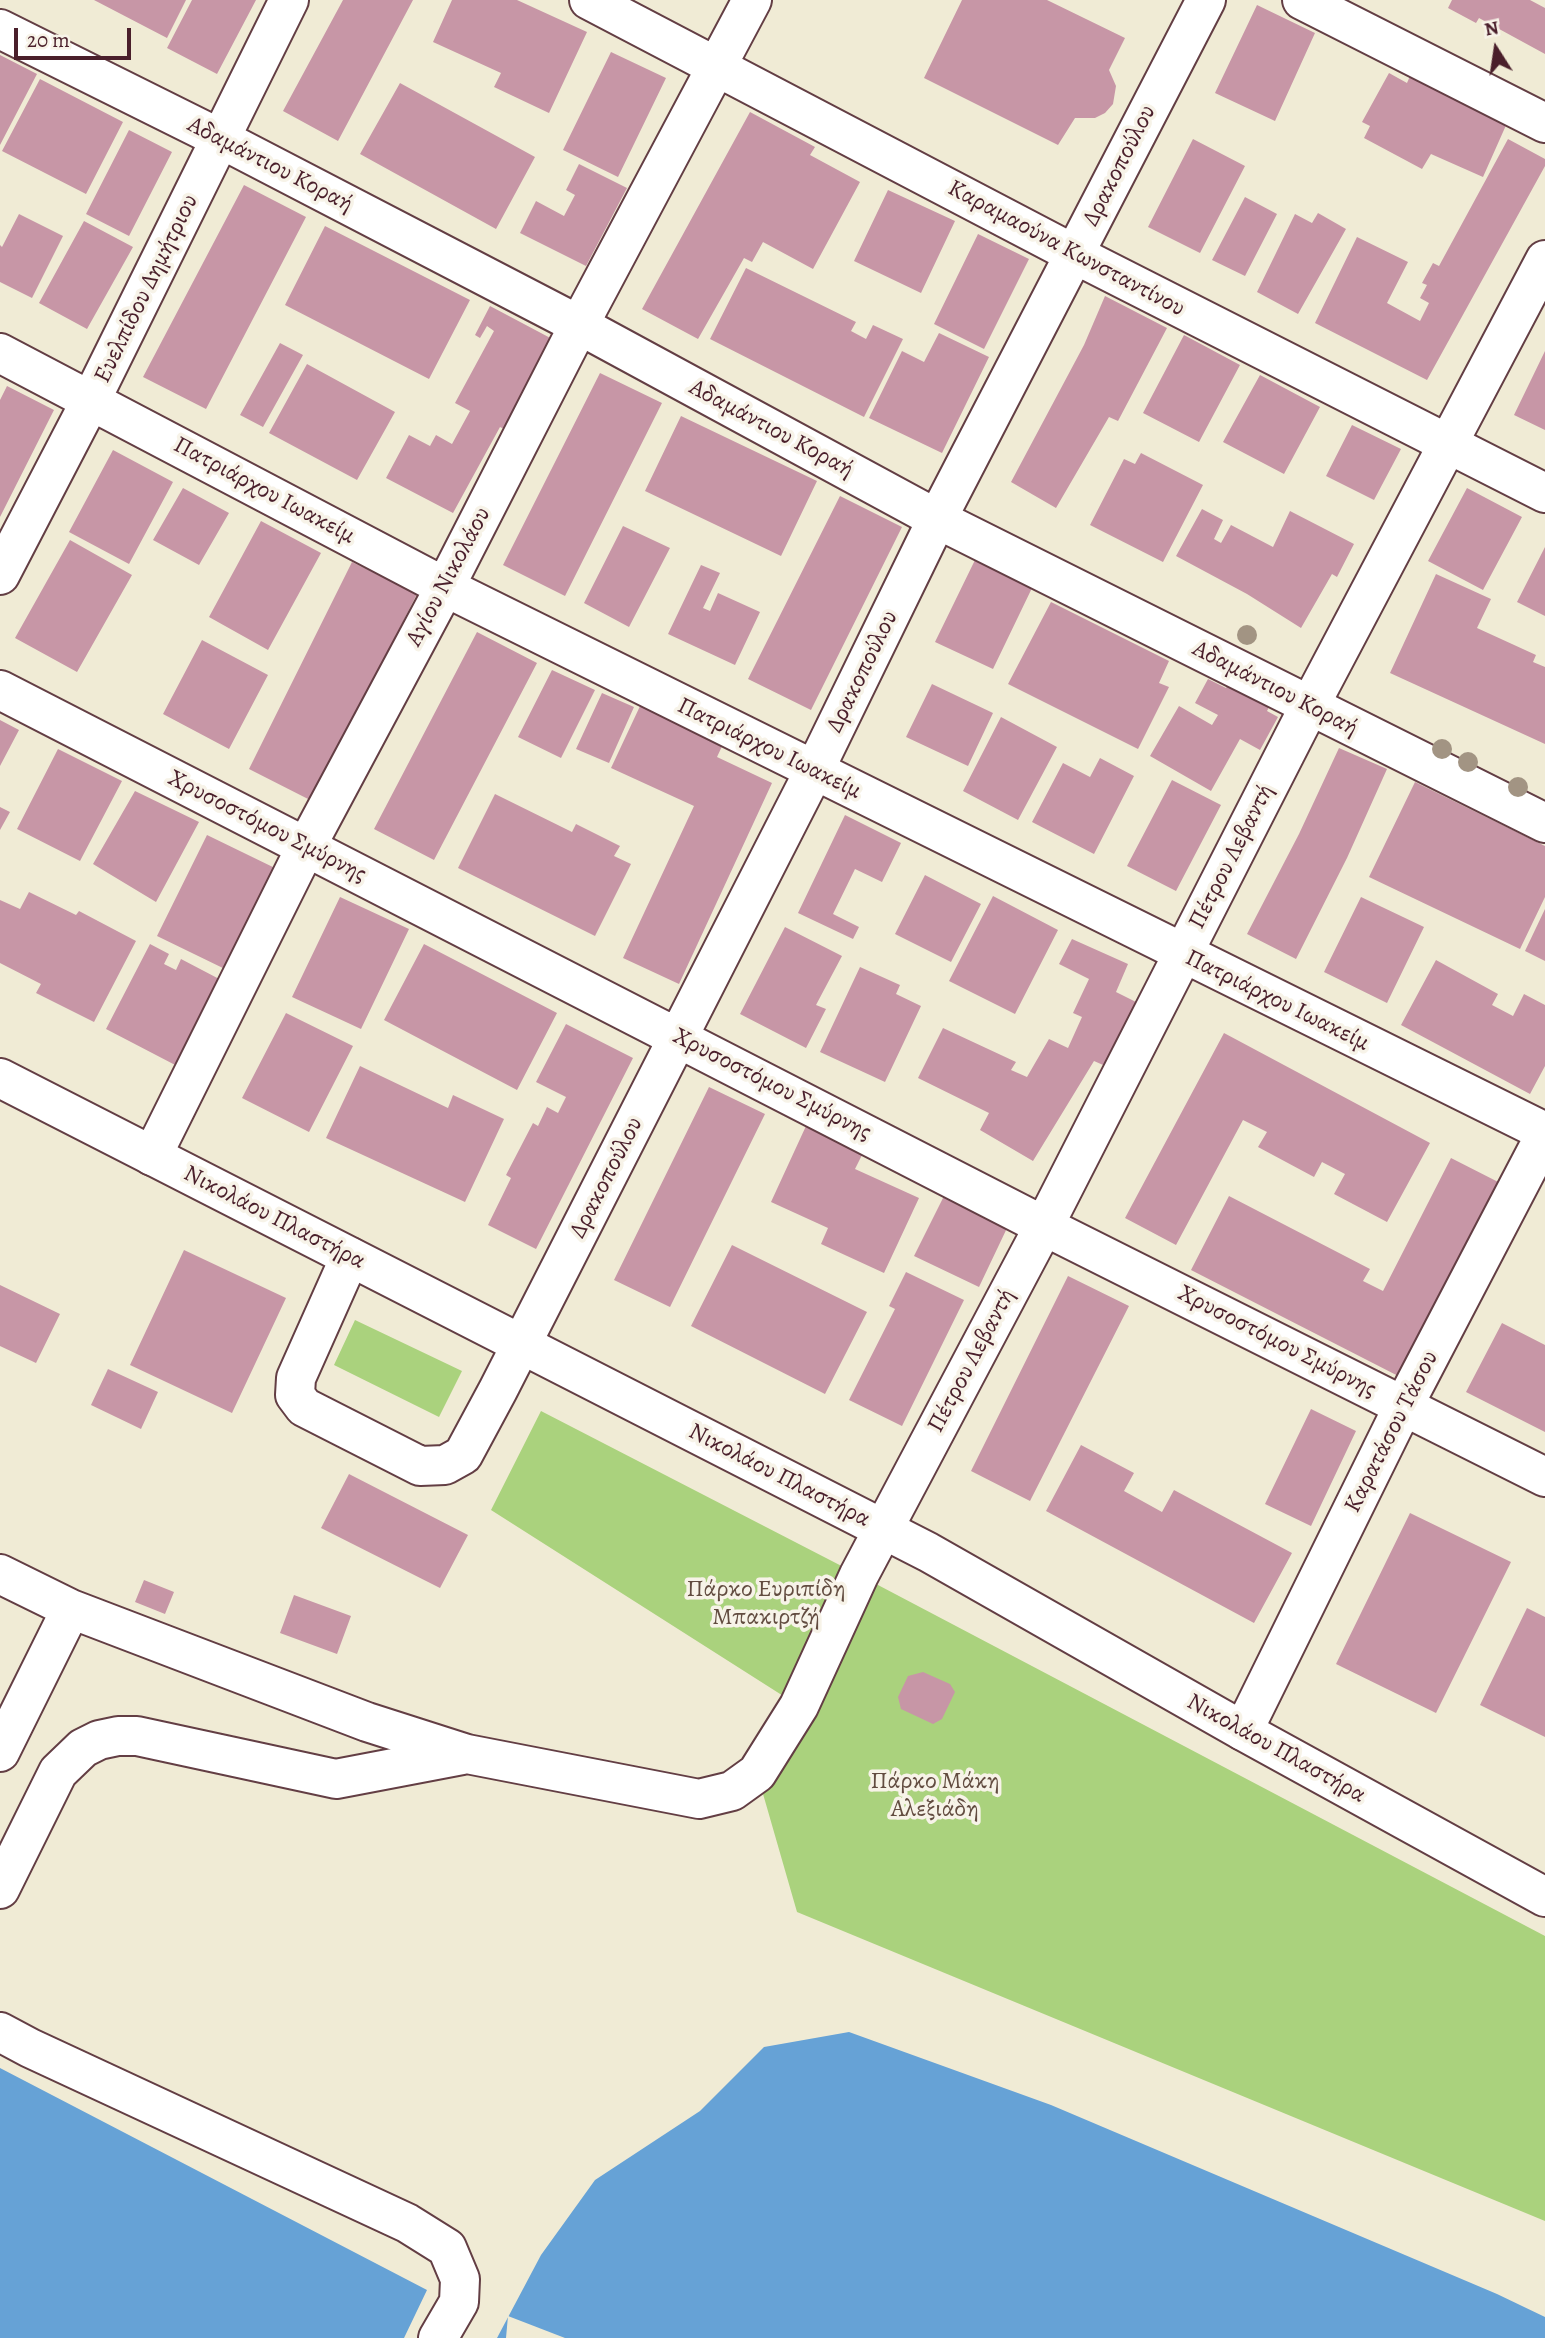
<!DOCTYPE html>
<html>
<head>
<meta charset="utf-8">
<style>
	body { margin:0 }
	#map { position:relative; width:1545px; height:2338px; overflow:hidden; background:#f0ebd5; font-family:Alegreya,serif }
	canvas { display:block }
	.north { position:absolute; left:1461px; top:14px; width:70px; height:70px; -webkit-text-stroke:5px #f7f3e8; paint-order:stroke; rotate:348deg; font-size:19px; font-weight:700; line-height:28px; text-align:center; color:#4a1f2b }
	.north::after { content:''; display:block; margin:auto; width:24px; height:32px; background:#4a1f2b; clip-path:polygon(50% 0,100% 100%,50% 72%,0 100%) }
	.scale { position:absolute; left:14px; top:28px; width:117px; height:32px; box-sizing:border-box; border:4px solid #4a1f2b; border-top:0; padding-left:9px; font-size:21px; line-height:24px; white-space:nowrap; color:#4a1f2b; -webkit-text-stroke:5px #f7f3e8; paint-order:stroke }
</style>
</head>
<body>
<div id="map">
<canvas width="1545" height="2338"></canvas>
<div class="north">N</div>
<div class="scale">20 m</div>
</div>
<script>
const context = document.querySelector('canvas').getContext('2d');
context.lineJoin = 'round';
function fillPath(path, color) {
  context.fillStyle = color;
  context.fill(path, 'evenodd');
}
function poly(rows) {
  const path = new Path2D();
  for (const r of rows) {
    path.moveTo(r[0], r[1]);
    for (let i = 2; i < r.length; i += 2) path.lineTo(r[i], r[i + 1]);
  }
  return path;
}
function trace(path, color, width, dash) {
  context.strokeStyle = color;
  context.lineWidth = width;
  context.lineCap = dash ? 'butt' : 'round';
  context.setLineDash(dash || []);
  context.stroke(path);
}
function label(font, color, halo, rows, align = 'center') {
  context.font = font + ' Alegreya,serif';
  context.lineWidth = 7;
  context.setLineDash([]);
  context.textBaseline = 'middle';
  context.strokeStyle = halo;
  context.fillStyle = color;
  for (const [text, x, y, turn = 0] of rows) {
    context.save();
    context.translate(x, y);
    context.rotate((+turn || 0) * Math.PI / 180);
    context.textAlign = isNaN(turn) ? turn : align;
    if (halo) context.strokeText(text, 0, 0);
    context.fillText(text, 0, 0);
    context.restore();
  }
}
const green = poly([
	[355,1320,462,1371,439,1417,334,1365],
	[541,1411,859,1575,1545,1936,1545,2221,797,1912,757,1773,799,1706,491,1510]
]);
const water = poly([
	[849,2032,1051,2105,1497,2294,1545,2317,1545,2338,497,2338,541,2255,595,2180,700,2111,764,2047],
	[0,2068,427,2290,404,2338,0,2338]
]);
const pier = poly([
	[508,2316,565,2338,506,2338]
]);
const building = poly([
	[94,0,186,0,167,38],
	[192,0,256,0,217,74,167,48],
	[343,0,413,0,338,141,283,111],
	[452,0,517,0,587,32,549,113,494,87,501,73,433,42],
	[962,0,1047,0,1125,38,1109,70,1116,86,1113,104,1105,113,1095,118,1075,118,1058,145,924,78],
	[1452,0,1530,0,1545,8,1545,54,1479,18,1476,23,1448,8],
	[1257,5,1315,33,1275,121,1215,93],
	[611,52,666,78,618,177,563,150],
	[0,55,37,74,0,145],
	[1389,73,1407,83,1410,76,1459,102,1507,123,1483,177,1431,154,1422,169,1364,138,1370,126,1362,122],
	[40,79,123,122,86,194,2,151],
	[400,83,535,157,496,229,360,154],
	[750,112,815,147,810,155,860,182,813,269,763,242,752,262,744,258,698,339,642,309],
	[129,130,172,152,129,236,86,214],
	[1193,139,1245,166,1200,253,1148,227],
	[1508,139,1545,159,1545,166,1427,380,1315,323,1357,237,1408,262,1387,303,1420,321,1429,303,1420,298,1427,285,1422,283,1433,263,1439,266],
	[579,164,627,188,586,266,520,233,536,201,564,216,575,195,566,190],
	[244,185,306,217,206,409,143,377],
	[888,190,955,221,921,293,854,261],
	[1245,197,1277,214,1245,276,1212,260],
	[1318,213,1346,229,1298,314,1257,292,1295,214,1312,223],
	[19,214,63,236,32,298,0,282,0,245,2,247],
	[84,221,133,247,87,329,39,303],
	[325,226,470,300,429,379,285,305],
	[978,234,1029,259,984,349,934,324],
	[746,268,856,322,851,331,866,339,873,325,903,339,864,417,710,339],
	[1105,296,1167,328,1118,421,1109,417,1056,508,1011,482,1084,345],
	[490,306,556,341,508,431,500,427,453,513,386,478,409,435,430,446,436,435,452,444,470,411,455,403,494,331,487,326,480,338,475,335],
	[939,333,989,357,942,453,869,418,902,351,924,362],
	[1184,335,1240,365,1199,442,1143,413],
	[280,343,303,355,263,427,240,415],
	[1545,351,1545,430,1514,415],
	[307,364,395,412,357,480,269,433],
	[600,373,662,403,565,596,503,565],
	[1260,375,1320,407,1284,474,1223,442],
	[7,386,54,410,0,517,0,400],
	[681,416,817,481,781,556,645,491],
	[1352,425,1401,449,1374,500,1326,476],
	[113,450,173,482,129,564,69,532],
	[1141,453,1203,485,1163,562,1090,525,1124,459,1135,464],
	[183,488,229,513,199,565,153,540],
	[1467,488,1522,517,1483,590,1428,561],
	[840,496,902,527,811,710,748,679],
	[1202,509,1223,520,1214,539,1221,543,1231,525,1273,547,1290,511,1354,544,1337,577,1332,574,1301,628,1247,594,1176,556],
	[261,521,321,553,268,650,209,617],
	[623,526,670,548,629,627,584,603],
	[70,540,132,575,77,672,15,638],
	[1545,547,1545,616,1517,602],
	[975,560,1032,588,993,669,935,642],
	[352,562,417,594,312,801,249,769],
	[701,565,720,573,703,608,710,611,718,593,760,612,735,665,668,634],
	[1436,574,1491,599,1477,628,1536,655,1533,662,1545,667,1545,744,1390,673],
	[1051,602,1169,661,1159,683,1169,687,1138,749,1008,684],
	[477,632,537,663,434,860,374,829],
	[202,640,268,675,229,749,163,714],
	[552,670,595,690,561,758,518,737],
	[1208,679,1226,688,1231,680,1272,701,1267,711,1278,717,1260,750,1240,739,1211,791,1150,756,1179,706,1212,725,1218,715,1195,703],
	[932,684,993,713,968,766,906,737],
	[602,693,634,707,609,763,576,749],
	[641,704,724,742,717,757,772,783,679,984,623,958,694,806,611,768],
	[1001,717,1057,747,1018,820,963,791],
	[0,720,19,730,0,766],
	[1339,748,1387,769,1347,858,1296,959,1247,934,1299,834],
	[58,749,122,781,80,861,17,829],
	[1100,758,1134,776,1094,854,1032,822,1063,763,1090,777],
	[1172,780,1221,805,1176,891,1127,866],
	[1415,782,1545,846,1545,897,1520,949,1369,877],
	[135,791,199,822,156,902,93,864],
	[495,794,572,832,576,824,620,846,614,856,631,864,595,936,458,868],
	[0,807,10,812,0,830],
	[845,815,901,843,882,882,855,869,833,914,859,927,853,939,798,913],
	[207,835,279,870,229,971,157,936],
	[925,875,981,904,951,962,895,934],
	[29,892,76,915,79,911,136,941,94,1022,36,993,41,984,0,963,0,900,20,909],
	[993,896,1058,930,1015,1014,949,981],
	[340,897,409,929,361,1029,292,997],
	[1361,897,1424,927,1387,1003,1324,972],
	[1545,909,1545,961,1525,951],
	[785,927,842,956,816,1005,826,1009,806,1048,740,1014],
	[1072,939,1128,964,1116,992,1140,1004,1110,1068,1094,1061,1033,1161,980,1130,989,1113,918,1078,943,1028,1016,1062,1011,1070,1027,1077,1049,1039,1068,1048,1082,1017,1073,1013,1089,979,1059,964],
	[150,944,169,954,164,964,176,970,181,959,223,981,179,1067,106,1029],
	[424,944,557,1013,517,1090,384,1020],
	[1436,960,1498,994,1492,1005,1513,1016,1524,994,1545,1005,1545,1066,1530,1094,1401,1025],
	[860,967,900,985,896,994,921,1006,885,1082,820,1052],
	[286,1013,353,1046,309,1132,242,1098],
	[566,1024,633,1058,536,1249,488,1225,511,1178,506,1175,533,1123,538,1126,547,1107,558,1113,566,1097,536,1082],
	[1224,1033,1430,1143,1387,1222,1334,1194,1345,1174,1322,1162,1314,1177,1258,1147,1267,1132,1243,1120,1176,1245,1125,1218],
	[360,1066,448,1108,453,1095,504,1119,465,1202,326,1138],
	[709,1087,765,1114,670,1307,614,1280],
	[806,1126,863,1153,855,1169,919,1198,884,1273,821,1244,828,1228,771,1202],
	[1451,1158,1508,1187,1408,1381,1191,1270,1229,1196,1370,1269,1363,1281,1383,1291],
	[944,1196,1008,1226,979,1287,914,1256],
	[732,1245,867,1312,825,1394,691,1326],
	[184,1250,286,1298,232,1413,130,1365],
	[906,1272,964,1300,902,1426,849,1400,895,1309,889,1306],
	[1068,1276,1129,1306,1030,1501,971,1471],
	[0,1285,60,1314,36,1363,0,1346],
	[1502,1323,1545,1345,1545,1432,1466,1392],
	[108,1369,158,1392,141,1429,91,1405],
	[1311,1409,1356,1431,1311,1526,1265,1504],
	[1081,1445,1134,1473,1124,1491,1162,1512,1174,1490,1292,1553,1254,1623,1046,1511],
	[349,1474,468,1535,440,1588,321,1528],
	[1410,1513,1511,1562,1436,1713,1336,1664],
	[144,1580,174,1592,165,1614,135,1602],
	[294,1595,351,1616,337,1654,280,1633],
	[1527,1608,1545,1617,1545,1737,1480,1705],
	[923,1672,950,1684,955,1692,942,1719,933,1724,901,1709,898,1697,908,1676]
]);
const minor = poly([
	[589,0,1074,254,1545,493],
	[1302,0,1545,123],
	[0,353,445,587,1545,1132],
	[0,575,91,400,289,0],
	[0,690,1044,1226,1545,1477],
	[152,1156,306,847,445,587,579,325,752,0],
	[350,1257,296,1378,295,1395,304,1407,420,1466,445,1465,463,1455,498,1390,814,771,937,519,1206,0],
	[0,1574,71,1609,367,1722,467,1754,699,1799,732,1791,757,1773,799,1706,859,1575,1044,1226,1309,707,1545,260],
	[1243,1731,1404,1405,1545,1135],
	[0,1752,71,1609],
	[0,1889,58,1772,83,1748,99,1740,118,1736,137,1736,336,1779,462,1755],
	[0,2032,30,2048,407,2223,447,2248,460,2279,459,2302,438,2338]
]);
const major = poly([
	[0,29,221,139,579,325,937,519,1545,823],
	[0,1078,928,1552,1243,1731,1545,1897]
]);
const trees = [
	[1247,635],
	[1442,749],
	[1468,762],
	[1518,787]
];
const streetNames = [
	["Αδαμάντιου Κοραή",270,165,27],
	["Δρακοπούλου",1120,166,-63],
	["Καραμαούνα Κωνσταντίνου",1066,249,28],
	["Ευελπίδου Δημήτριου",147,289,-64],
	["Αδαμάντιου Κοραή",771,429,28],
	["Πατριάρχου Ιωακείμ",264,491,28],
	["Αγίου Νικολάου",449,577,-62],
	["Δρακοπούλου",863,672,-64],
	["Αδαμάντιου Κοραή",1275,689,27],
	["Πατριάρχου Ιωακείμ",769,749,26],
	["Χρυσοστόμου Σμύρνης",267,827,27],
	["Πέτρου Λεβαντή",1232,857,-63],
	["Πατριάρχου Ιωακείμ",1277,1001,26],
	["Χρυσοστόμου Σμύρνης",772,1085,27],
	["Δρακοπούλου",607,1178,-63],
	["Νικολάου Πλαστήρα",274,1218,27],
	["Χρυσοστόμου Σμύρνης",1277,1342,27],
	["Πέτρου Λεβαντή",972,1361,-62],
	["Καρατάσου Τάσου",1392,1432,-63],
	["Νικολάου Πλαστήρα",779,1476,27],
	["Νικολάου Πλαστήρα",1276,1749,29]
];
const parkNames = [
	["Πάρκο Ευριπίδη",766,1590],
	["Μπακιρτζή",766,1618],
	["Πάρκο Μάκη",935,1782],
	["Αλεξιάδη",935,1810]
];
fillPath(green, '#aad27d');
fillPath(water, '#66a2d6');
fillPath(pier, '#f0ebd5');
fillPath(building, '#c796a6');
trace(minor, '#633e44', 42);
trace(major, '#633e44', 42);
trace(minor, '#fff', 38);
trace(major, '#fff', 38);
context.fillStyle = '#a29483';
for (const [x, y] of trees) {
  context.beginPath();
  context.arc(x, y, 10, 0, 2 * Math.PI);
  context.fill();
}
label('24px', '#4a1f2b', '#f7f3e8', streetNames);
label('24px', '#624c40', '#f7f3e8', parkNames);
</script>
</body>
</html>
